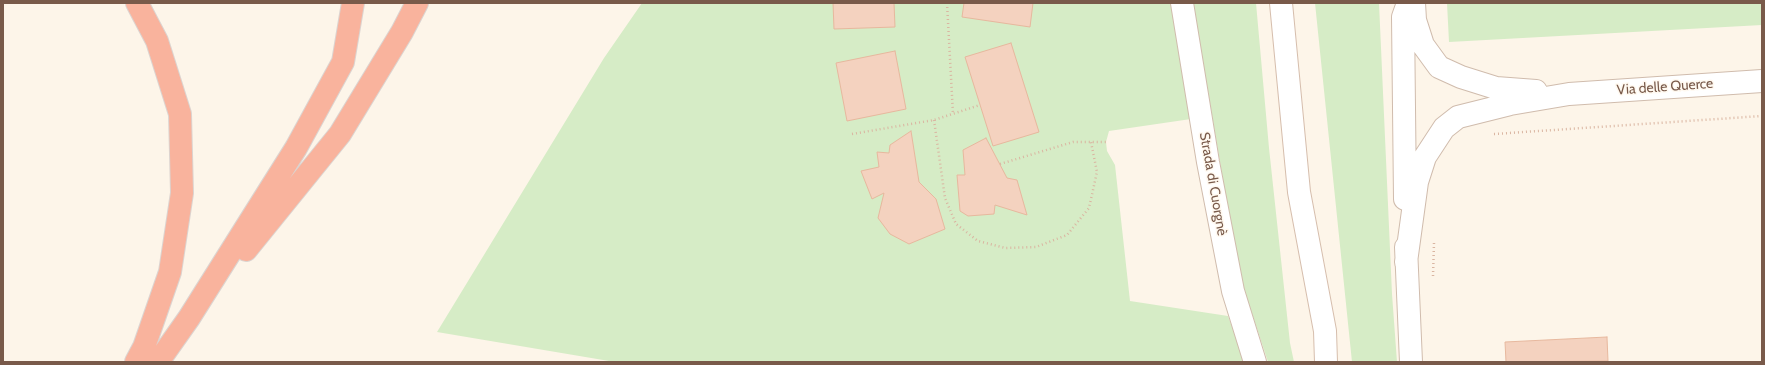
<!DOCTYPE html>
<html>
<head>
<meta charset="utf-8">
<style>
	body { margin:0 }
	#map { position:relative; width:1765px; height:365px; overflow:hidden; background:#fdf5e9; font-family:Cabin,sans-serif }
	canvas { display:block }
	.frame { position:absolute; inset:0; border:4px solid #795a4a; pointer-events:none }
</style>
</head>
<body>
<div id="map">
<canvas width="1765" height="365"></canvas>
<div class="frame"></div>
</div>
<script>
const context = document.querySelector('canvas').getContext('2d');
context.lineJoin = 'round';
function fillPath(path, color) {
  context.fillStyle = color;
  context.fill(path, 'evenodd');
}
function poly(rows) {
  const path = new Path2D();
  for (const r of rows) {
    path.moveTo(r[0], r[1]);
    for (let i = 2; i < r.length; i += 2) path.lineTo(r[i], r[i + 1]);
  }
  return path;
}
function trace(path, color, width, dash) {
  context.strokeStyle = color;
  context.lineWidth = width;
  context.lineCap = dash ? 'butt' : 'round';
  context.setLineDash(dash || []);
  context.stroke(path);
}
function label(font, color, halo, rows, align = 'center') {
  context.font = font + ' Cabin,sans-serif';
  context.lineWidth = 3;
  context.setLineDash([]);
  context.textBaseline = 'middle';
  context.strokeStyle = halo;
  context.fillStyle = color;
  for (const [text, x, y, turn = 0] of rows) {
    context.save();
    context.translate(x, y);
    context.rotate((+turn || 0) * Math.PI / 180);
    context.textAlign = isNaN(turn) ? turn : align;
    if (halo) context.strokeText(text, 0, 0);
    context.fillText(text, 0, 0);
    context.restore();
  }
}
const green = poly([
	[642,3,1174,3,1191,119,1109,131,1106,142,1107,151,1115,165,1130,301,1228,316,1245,362,615,362,437,332,604,58],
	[1193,3,1256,3,1269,148,1290,343,1294,362,1268,362,1239,274],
	[1315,3,1379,3,1392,294,1397,362,1352,362],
	[1447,3,1762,3,1762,25,1449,42]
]);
const building = poly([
	[833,3,894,3,895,27,834,29,833,3],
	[964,3,1033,3,1030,27,962,17,964,3],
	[1011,43,1039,132,993,146,965,57,1011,43],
	[895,51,906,109,847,121,836,63,895,51],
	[911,131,919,182,936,199,945,229,909,244,890,234,878,218,884,193,872,199,861,171,879,167,877,152,889,153,890,145,911,131],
	[986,138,1007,178,1017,180,1027,215,995,205,994,214,968,216,960,211,957,175,965,175,963,150,986,138],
	[1607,337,1608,361,1506,362,1505,342,1607,337]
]);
const path = poly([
	[947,3,953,114],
	[934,120,945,198,956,224,978,241,1005,248,1036,247,1067,235,1089,208,1097,172,1091,142],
	[852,134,934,120,980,105],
	[1494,134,1762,116],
	[1000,164,1073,142,1106,142],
	[1433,276,1434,243]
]);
const street = poly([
	[1182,3,1208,162,1233,291,1255,362],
	[1414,3,1415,20,1423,45,1439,67,1461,77,1496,88,1536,91],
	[1405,199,1403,17,1408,3],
	[1406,247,1411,362],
	[1406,262,1417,182,1425,157,1444,128,1458,117,1510,104,1569,94,1762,81]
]);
const secondary = poly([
	[1281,3,1299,192,1325,331,1326,362]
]);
const highway = poly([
	[246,250,340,134,402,32,417,3],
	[136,362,144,347,170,272,182,193,180,114,157,41,137,3],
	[158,362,189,318,296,148,343,62,353,3]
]);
const streetNames = [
	["Via delle Querce",1665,87,-4],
	["Strada di Cuorgnè",1213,184,80]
];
fillPath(green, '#d6ecc6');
fillPath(building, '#f4d2bf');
trace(building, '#e7b89e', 1);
trace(street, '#d0bcad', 24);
trace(secondary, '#d6bead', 24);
trace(highway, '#dcd4d0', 24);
trace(path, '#dab5a1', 2.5, [1, 3]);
trace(street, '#fff', 22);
trace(secondary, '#fff', 22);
trace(highway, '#f9b39d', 22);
label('14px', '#795a4a', '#fff9f0', streetNames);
</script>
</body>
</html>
